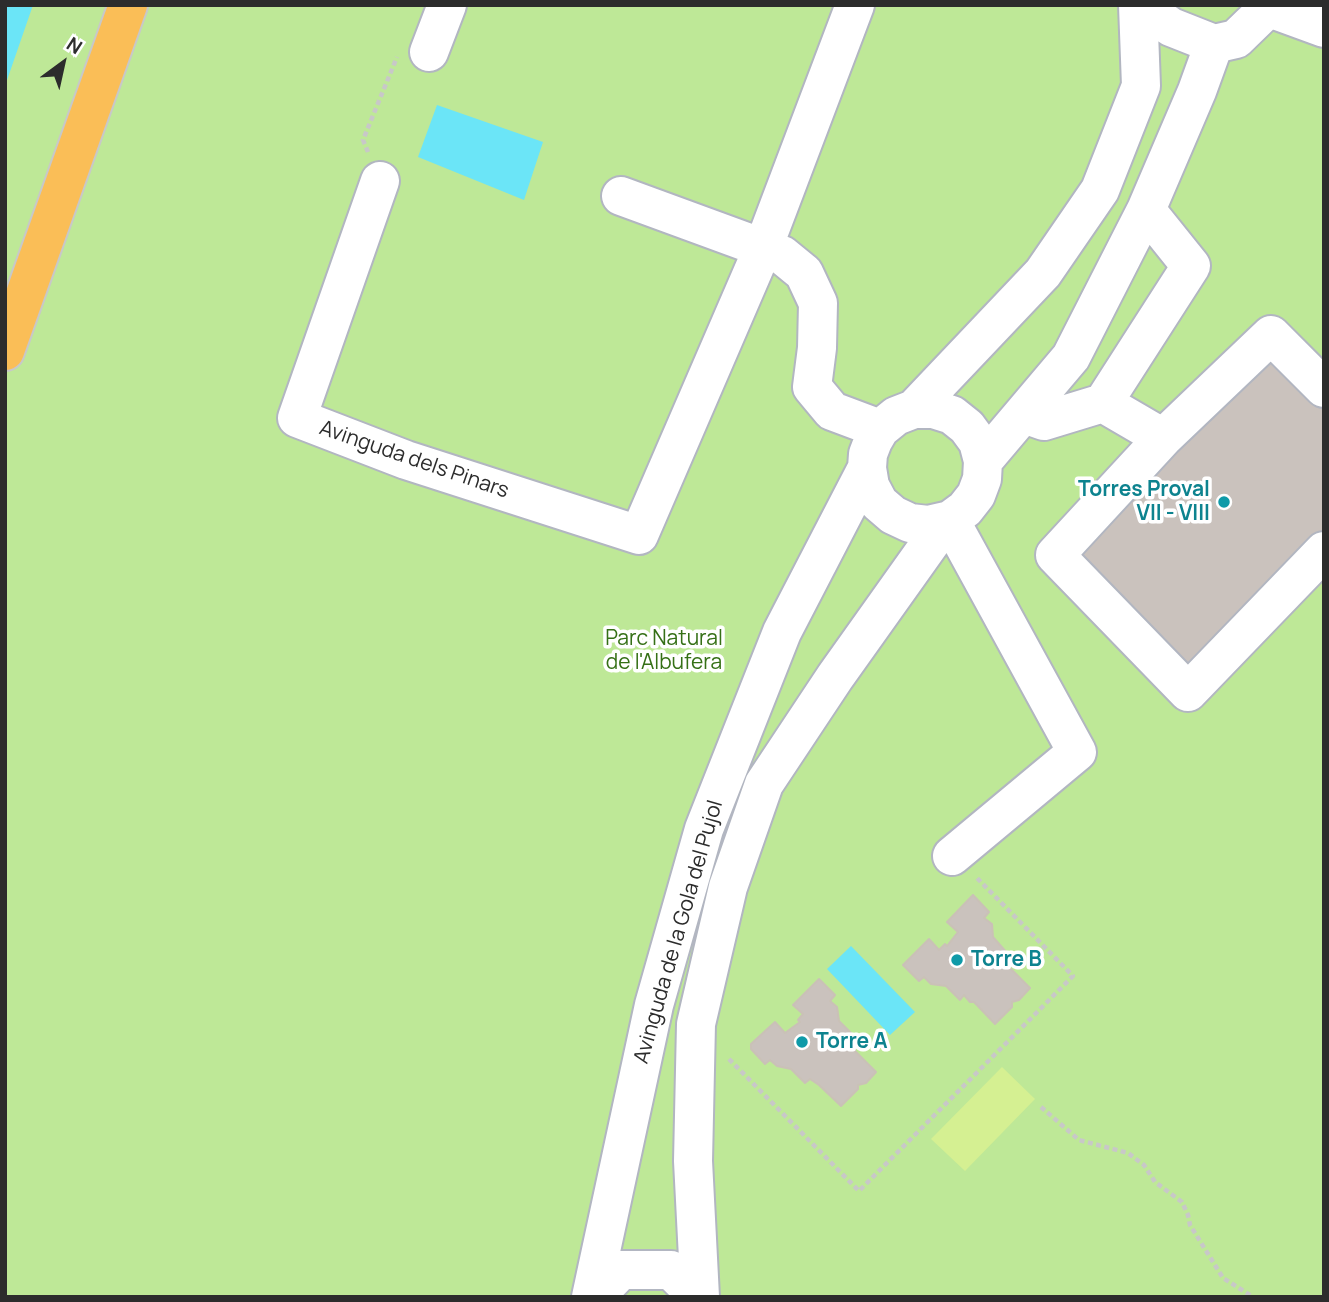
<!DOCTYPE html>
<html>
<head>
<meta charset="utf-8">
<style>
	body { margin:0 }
	#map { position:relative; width:1329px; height:1302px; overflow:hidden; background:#efe5de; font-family:Manrope,sans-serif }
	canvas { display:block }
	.frame { position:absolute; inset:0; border:7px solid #2c2c2c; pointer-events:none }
	.north { position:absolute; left:28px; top:28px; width:70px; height:70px; -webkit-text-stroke:5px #fff; paint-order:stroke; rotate:33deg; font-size:19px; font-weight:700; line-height:28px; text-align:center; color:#2c2c2c }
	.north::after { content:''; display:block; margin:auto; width:24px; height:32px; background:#2c2c2c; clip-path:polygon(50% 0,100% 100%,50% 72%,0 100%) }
</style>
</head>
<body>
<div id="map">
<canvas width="1329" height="1302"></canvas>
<div class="frame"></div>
<div class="north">N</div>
</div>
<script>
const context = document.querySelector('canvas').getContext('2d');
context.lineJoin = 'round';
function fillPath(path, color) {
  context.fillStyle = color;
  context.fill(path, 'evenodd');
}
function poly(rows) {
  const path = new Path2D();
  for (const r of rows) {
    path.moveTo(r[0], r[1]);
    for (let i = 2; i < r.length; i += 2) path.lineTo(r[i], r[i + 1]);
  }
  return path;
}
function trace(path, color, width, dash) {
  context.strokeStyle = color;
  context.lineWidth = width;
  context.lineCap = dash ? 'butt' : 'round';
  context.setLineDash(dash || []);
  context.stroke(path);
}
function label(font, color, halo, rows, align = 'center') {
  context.font = font + ' Manrope,sans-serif';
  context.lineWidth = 7;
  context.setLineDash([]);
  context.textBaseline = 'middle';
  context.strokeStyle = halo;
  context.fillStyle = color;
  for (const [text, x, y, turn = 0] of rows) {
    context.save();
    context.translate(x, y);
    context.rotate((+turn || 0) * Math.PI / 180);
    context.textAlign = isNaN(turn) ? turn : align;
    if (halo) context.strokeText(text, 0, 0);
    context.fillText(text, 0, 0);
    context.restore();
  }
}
const green = poly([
	[5,5,1324,5,1324,1297,5,1297]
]);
const pitch = poly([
	[1002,1067,1035,1099,965,1171,931,1139]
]);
const water = poly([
	[5,5,33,5,5,86],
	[437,105,543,142,524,200,418,157],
	[851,946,915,1012,890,1035,827,969]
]);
const building = poly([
	[1270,354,1324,408,1324,540,1190,677,1071,558,1270,354],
	[973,895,989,912,984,918,992,924,993,937,1007,953,1003,957,1009,963,1010,968,1030,988,1019,1000,1012,1002,1012,1007,995,1024,974,1002,970,1002,964,995,960,1000,946,986,931,984,924,977,919,981,903,965,929,939,939,950,945,944,947,946,958,932,947,922,973,895],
	[819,979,835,995,830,1001,837,1007,839,1021,853,1035,849,1041,855,1046,855,1051,876,1072,866,1083,858,1085,858,1089,841,1106,819,1085,810,1079,805,1083,791,1069,777,1066,770,1060,765,1064,751,1049,751,1044,775,1022,785,1033,800,1022,798,1020,803,1014,793,1005,819,979]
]);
const path = poly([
	[368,152,363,140,397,57],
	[729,1059,859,1191,1073,976,976,877],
	[1041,1107,1079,1140,1128,1153,1144,1165,1155,1182,1182,1202,1188,1215,1190,1225,1223,1278,1253,1297]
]);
const minor = poly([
	[1140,5,1171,27,1214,44],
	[1261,5,1324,28],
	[429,52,447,5],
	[380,181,297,418,406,460,639,535,763,248,855,5],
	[621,196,782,255,804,273,818,303,817,348,812,387,832,411,880,429],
	[1324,388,1271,335,1163,438,1055,555,1188,692,1324,551],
	[1103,403,1163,438],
	[914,409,933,409,952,415,967,427,978,442,983,461,982,479,976,495,965,509,950,520,928,525,910,523,893,515,879,503,870,486,867,468,868,454,873,441,880,429,896,416,914,409,1043,273,1100,190,1141,86,1138,5],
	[1024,414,1044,421,1103,403,1191,266,1146,210],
	[983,461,1071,357,1146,210,1197,91,1214,44,1236,39,1271,5],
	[950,520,1077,752,952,856],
	[591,1297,654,1005,704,829,782,632,867,468],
	[595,1297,621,1270,671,1270,698,1297],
	[700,1297,693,1161,696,1024,728,887,764,784,835,677,946,521]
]);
const major = poly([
	[5,351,128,5]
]);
const markers = [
	[1224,502,7,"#0f9aa8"],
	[957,960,7,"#0f9aa8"],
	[802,1042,7,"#0f9aa8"]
];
const streetNames = [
	["Avinguda dels Pinars",414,460,19],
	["Avinguda de la Gola del Pujol",679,932,-74]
];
const cultureNames = [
	["Torres Proval",1210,490,"right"],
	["VII - VIII",1210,514,"right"],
	["Torre B",971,960],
	["Torre A",816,1042]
];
const parkNames = [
	["Parc Natural",664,639],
	["de l'Albufera",664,663]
];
fillPath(green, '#bee897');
fillPath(pitch, '#d5f092');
fillPath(water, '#6be5f7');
fillPath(building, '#cac2bd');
trace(building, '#cac1b7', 2);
trace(minor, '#b2b6c1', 42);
trace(major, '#c8c8c8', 42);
trace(path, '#c8c8c8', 4.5, [5, 3.5]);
trace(minor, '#fff', 38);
trace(major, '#fabe57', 38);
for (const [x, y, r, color] of markers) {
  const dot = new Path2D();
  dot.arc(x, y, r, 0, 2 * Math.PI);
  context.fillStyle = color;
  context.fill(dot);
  trace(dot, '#fff', 2.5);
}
label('21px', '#2c2c2c', '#fff', streetNames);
label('bold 21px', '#0d838f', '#fff', cultureNames, 'left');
label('21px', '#357016', '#fff', parkNames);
</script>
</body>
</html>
